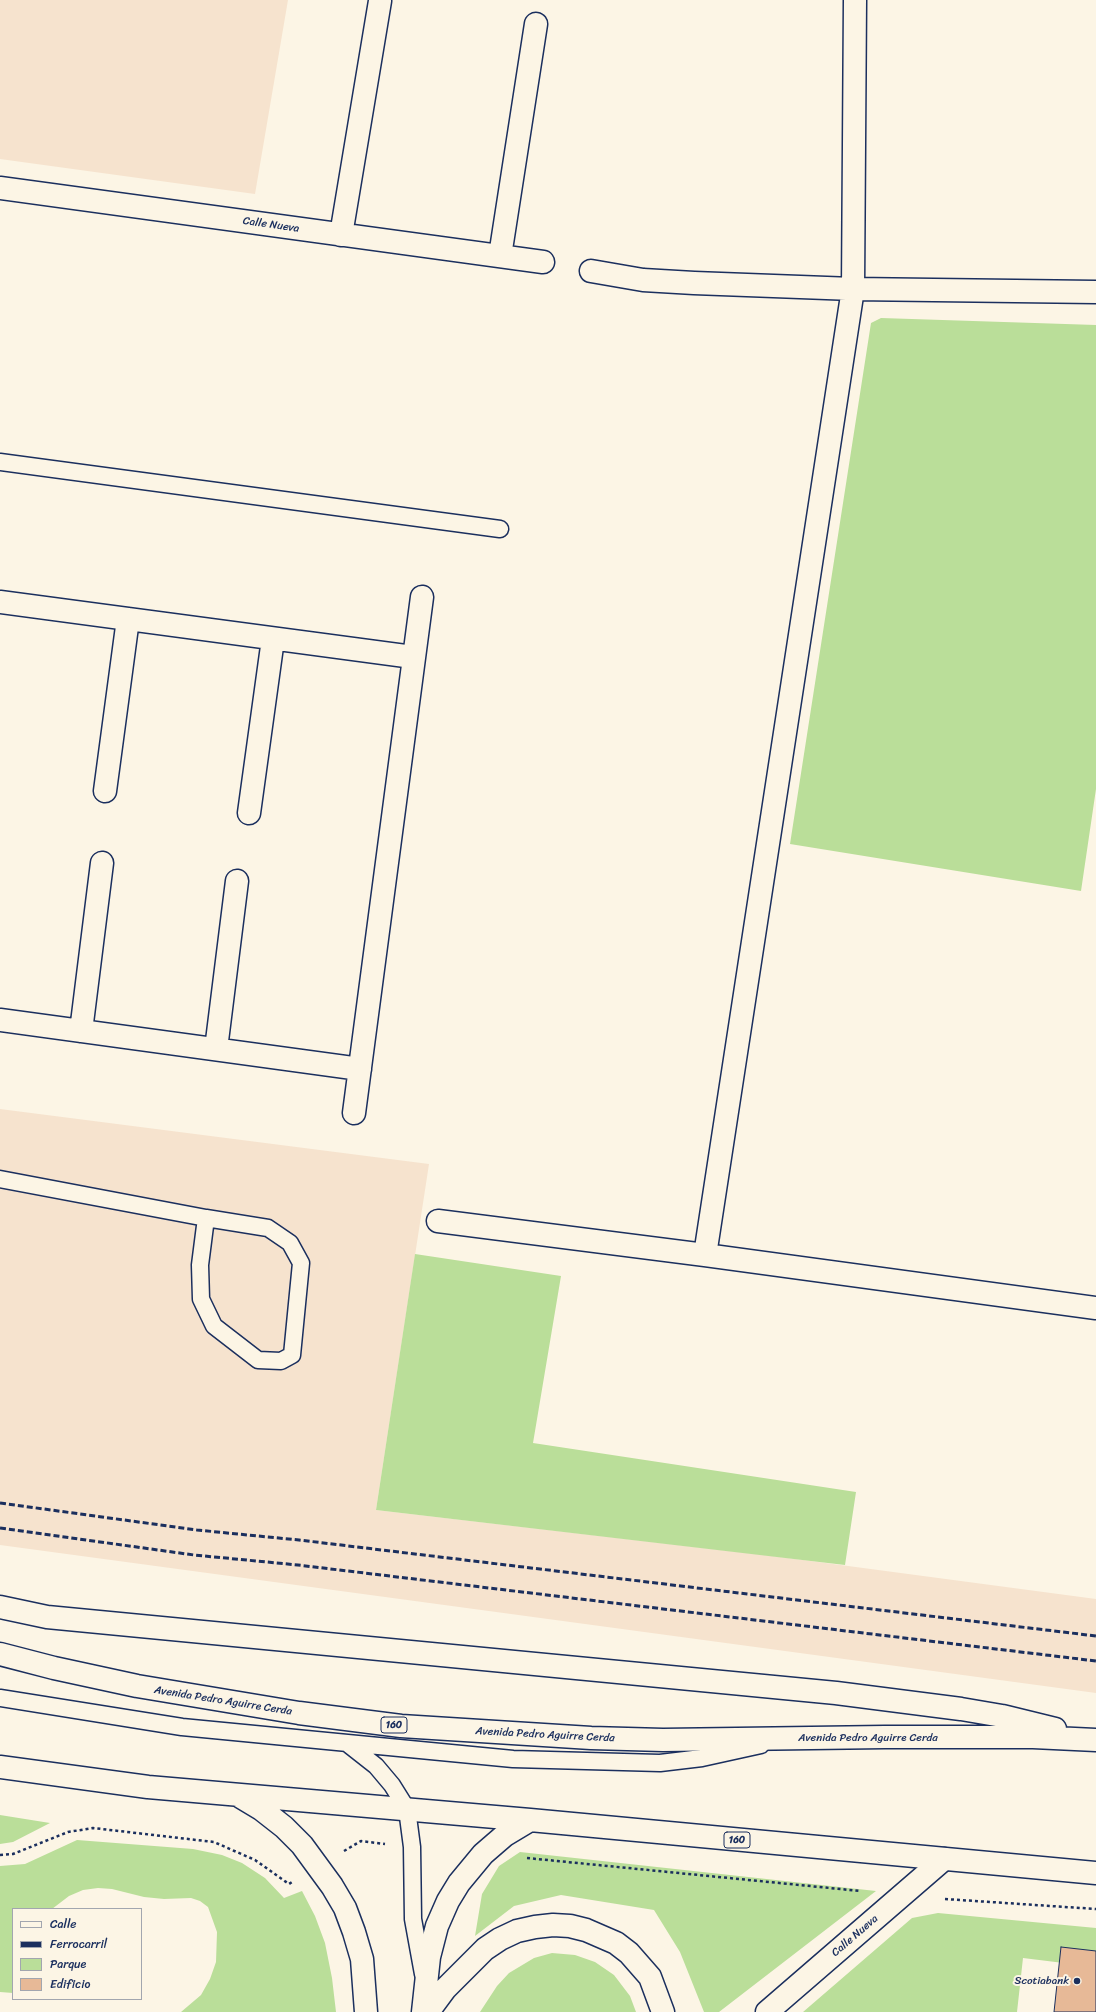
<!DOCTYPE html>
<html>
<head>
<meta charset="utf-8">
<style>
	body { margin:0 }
	#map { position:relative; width:1096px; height:2012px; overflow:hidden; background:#fcf5e5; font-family:Sriracha,sans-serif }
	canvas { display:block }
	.legend { position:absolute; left:12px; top:1908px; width:130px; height:92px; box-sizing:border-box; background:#fcf5e5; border:1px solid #a2a6af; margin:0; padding:5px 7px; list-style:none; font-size:12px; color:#1b2f5e }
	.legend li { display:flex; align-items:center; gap:8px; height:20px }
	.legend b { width:20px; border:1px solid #a2a6af }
</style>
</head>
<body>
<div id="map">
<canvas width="1096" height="2012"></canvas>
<ul class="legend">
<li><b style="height:5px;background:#fcf5e5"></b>Calle</li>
<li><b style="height:5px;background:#1b2f5e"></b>Ferrocarril</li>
<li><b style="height:11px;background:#bade99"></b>Parque</li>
<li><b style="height:11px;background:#e7b997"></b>Edificio</li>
</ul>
</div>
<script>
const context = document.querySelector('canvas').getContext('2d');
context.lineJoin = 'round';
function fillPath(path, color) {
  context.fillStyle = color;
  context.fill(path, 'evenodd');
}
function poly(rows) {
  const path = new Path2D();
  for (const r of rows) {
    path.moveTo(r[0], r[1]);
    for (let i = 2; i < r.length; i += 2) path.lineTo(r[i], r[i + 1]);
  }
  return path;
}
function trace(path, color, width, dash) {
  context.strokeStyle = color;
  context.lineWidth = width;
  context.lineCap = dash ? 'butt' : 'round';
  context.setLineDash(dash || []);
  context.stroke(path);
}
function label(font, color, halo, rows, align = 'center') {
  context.font = font + ' Sriracha,sans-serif';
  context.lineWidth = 4;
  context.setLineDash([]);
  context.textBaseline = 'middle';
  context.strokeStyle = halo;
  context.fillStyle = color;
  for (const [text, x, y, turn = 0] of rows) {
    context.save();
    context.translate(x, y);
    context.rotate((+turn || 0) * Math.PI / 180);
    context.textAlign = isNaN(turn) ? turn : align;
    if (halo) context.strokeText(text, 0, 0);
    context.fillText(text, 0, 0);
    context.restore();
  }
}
const built = poly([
	[0,0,288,0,255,194,0,159],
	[0,1109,429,1164,376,1510,773,1556,1096,1599,1096,1693,0,1545]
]);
const green = poly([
	[881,318,1096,325,1096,789,1081,891,790,844,871,323],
	[415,1254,561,1276,533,1443,856,1492,845,1565,376,1510],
	[0,1815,50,1823,13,1842,0,1844],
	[77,1840,193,1849,222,1855,242,1863,265,1878,284,1898,302,1891,315,1916,325,1943,332,1978,336,2012,181,2012,201,1995,210,1979,216,1962,217,1932,208,1907,200,1901,191,1898,164,1899,144,1897,112,1889,98,1888,83,1890,69,1896,52,1909,13,1909,13,1993,0,1992,0,1866,25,1864],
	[520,1852,876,1891,719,2012,704,2012,680,1952,654,1910,561,1895,514,1906,475,1936,482,1894,499,1866],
	[938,1913,1096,1928,1096,1967,1023,1958,1017,2012,803,2012,912,1918],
	[552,1953,575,1955,595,1962,614,1975,630,1996,636,2012,480,2012,497,1986,509,1973,534,1958]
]);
const building = poly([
	[1061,1947,1096,1951,1096,2012,1054,2012,1061,1947]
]);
const path = poly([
	[344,1851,361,1841,385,1844],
	[0,1855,13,1854,68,1832,93,1828,214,1842,255,1860,289,1884,292,1882],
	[527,1858,860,1891],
	[945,1899,1096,1909]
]);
const service = poly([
	[0,462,500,529],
	[0,1179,206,1218,268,1228,290,1243,301,1263,292,1355,281,1361,258,1360,214,1326,201,1299,200,1265,206,1218],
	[0,1698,182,1727,513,1759,660,1763,702,1758,761,1745],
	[348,1744,376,1766,392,1785,407,1809,412,1847,413,1919,423,1974]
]);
const minor = poly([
	[0,188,543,262],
	[341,235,380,1],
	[500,256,536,24],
	[591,271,643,280,694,283,853,289,1096,292],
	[0,602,413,657],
	[105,791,128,619],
	[249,813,273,639],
	[0,1020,360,1069],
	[81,1031,102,863],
	[216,1049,237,881],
	[354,1113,422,597],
	[438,1221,705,1255,1096,1308],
	[705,1255,853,289,855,0]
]);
const secondary = poly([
	[767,2012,944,1859]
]);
const trunk = poly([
	[0,1607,47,1617,836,1693,961,1709,1002,1716,1055,1729],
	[0,1654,54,1668,137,1686,299,1713,401,1726,591,1738,663,1740,885,1737,1033,1737,1096,1740],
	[0,1767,148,1787,530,1820,1096,1873],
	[241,1797,261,1809,284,1827,302,1845,332,1886,345,1908,354,1932,362,1959,366,2012],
	[423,2012,429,1957,437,1926,448,1901,459,1883,483,1854,505,1835,530,1820],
	[428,2012,445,1989,485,1949,500,1939,517,1931,535,1927,553,1925,570,1926,586,1930,616,1943,629,1953,650,1977,663,2012]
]);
const rail = poly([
	[0,1503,197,1530,299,1540,1096,1636],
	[0,1528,194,1555,298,1565,1096,1661]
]);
const markers = [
	[1077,1981,4,"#1b2f5e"]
];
const shields = [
	[394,1725,26],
	[737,1840,26]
];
const shieldNames = [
	["160",394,1725],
	["160",737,1840]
];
const streetNames = [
	["Calle Nueva",271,225,8],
	["Avenida Pedro Aguirre Cerda",223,1701,9],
	["Avenida Pedro Aguirre Cerda",545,1735,3],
	["Avenida Pedro Aguirre Cerda",868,1738],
	["Calle Nueva",855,1936,-41]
];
const poiNames = [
	["Scotiabank",1069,1981]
];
fillPath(built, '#f6e3ce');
fillPath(green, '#bade99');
fillPath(building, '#e7b997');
trace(building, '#1b2f5e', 1);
trace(service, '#1b2f5e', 19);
trace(minor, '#1b2f5e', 25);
trace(secondary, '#1b2f5e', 25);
trace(trunk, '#1b2f5e', 25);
trace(path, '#1b2f5e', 2.5, [3, 3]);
trace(service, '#fcf5e5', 16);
trace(minor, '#fcf5e5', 22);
trace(secondary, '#fcf5e5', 22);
trace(trunk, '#fcf5e5', 22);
trace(rail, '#1b2f5e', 3, [6, 3]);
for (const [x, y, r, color] of markers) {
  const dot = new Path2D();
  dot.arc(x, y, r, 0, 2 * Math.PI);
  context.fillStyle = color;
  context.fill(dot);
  trace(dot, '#fcf5e5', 1.5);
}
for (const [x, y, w] of shields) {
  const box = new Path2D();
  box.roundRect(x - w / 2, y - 8, w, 16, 3);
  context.fillStyle = '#fcf5e5';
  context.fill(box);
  trace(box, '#1b2f5e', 1);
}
label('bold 10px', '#1b2f5e', null, shieldNames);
label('11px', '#1b2f5e', '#fcf5e5', streetNames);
label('11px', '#1b2f5e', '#fcf5e5', poiNames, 'right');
</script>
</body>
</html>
